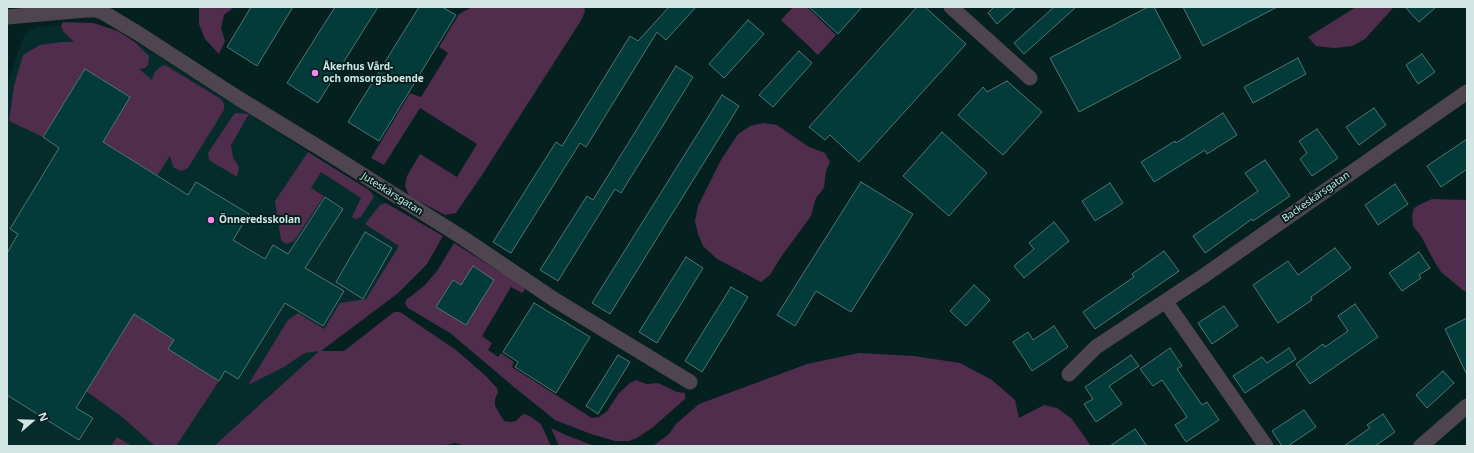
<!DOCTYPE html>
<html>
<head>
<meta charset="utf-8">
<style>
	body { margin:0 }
	#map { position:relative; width:1474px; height:453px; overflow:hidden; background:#04201f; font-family:"Noto Sans",sans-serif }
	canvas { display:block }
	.frame { position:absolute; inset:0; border:8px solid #d2e6e4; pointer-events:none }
	.north { position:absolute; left:12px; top:401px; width:40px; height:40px; -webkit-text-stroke:3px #04201f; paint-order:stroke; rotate:70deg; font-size:11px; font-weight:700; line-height:16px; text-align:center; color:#d2e6e4 }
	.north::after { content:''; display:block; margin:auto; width:14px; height:18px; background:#d2e6e4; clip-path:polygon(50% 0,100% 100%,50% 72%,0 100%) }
</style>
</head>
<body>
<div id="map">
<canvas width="1474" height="453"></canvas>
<div class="frame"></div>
<div class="north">N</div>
</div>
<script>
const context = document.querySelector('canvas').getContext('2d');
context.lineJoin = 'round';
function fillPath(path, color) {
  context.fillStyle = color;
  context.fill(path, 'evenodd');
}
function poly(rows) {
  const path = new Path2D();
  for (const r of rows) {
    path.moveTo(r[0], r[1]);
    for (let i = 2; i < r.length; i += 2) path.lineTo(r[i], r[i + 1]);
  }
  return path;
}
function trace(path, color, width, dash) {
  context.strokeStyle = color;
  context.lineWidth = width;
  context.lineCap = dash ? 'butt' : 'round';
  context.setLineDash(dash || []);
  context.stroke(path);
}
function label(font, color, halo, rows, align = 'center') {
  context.font = font + ' "Noto Sans",sans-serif';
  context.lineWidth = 4;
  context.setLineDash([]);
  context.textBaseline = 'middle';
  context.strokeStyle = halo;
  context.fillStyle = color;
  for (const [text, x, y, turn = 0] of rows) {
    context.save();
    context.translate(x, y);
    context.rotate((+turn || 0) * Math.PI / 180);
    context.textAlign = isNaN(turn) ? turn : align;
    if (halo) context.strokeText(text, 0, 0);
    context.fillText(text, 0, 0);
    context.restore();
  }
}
const built = poly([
	[93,23,118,31,308,152,369,190,386,203,443,236,427,264,397,294,314,355,214,446,11,446,7,443,7,85,24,35,31,30,39,27]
]);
const green = poly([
	[199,7,234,7,224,15,221,28,225,41,219,54,205,39,199,24],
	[472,7,584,7,585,11,582,19,482,175,456,213,445,215,409,196,405,186,407,176,420,154,457,177,477,144,420,108,384,165,371,158,410,93,421,97,448,53,439,47,459,14],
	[793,7,807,7,836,35,818,55,781,20],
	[1356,7,1394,7,1365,39,1352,46,1334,48,1316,46,1308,37],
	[63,22,93,23,118,31,136,43,149,56,148,65,145,68,139,69,152,80,154,73,160,67,165,65,221,99,224,104,224,110,188,168,181,171,173,167,170,156,157,176,103,142,130,97,85,69,43,137,9,121,14,86,23,55,40,45,61,42,74,42,63,31,61,26],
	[237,113,249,114,231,145,233,158,239,167,237,177,209,160,208,153,234,114],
	[764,123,777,125,809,147,825,153,830,162,826,171,824,188,816,198,811,216,781,257,770,275,761,282,717,259,703,246,698,234,695,221,698,206,721,160,738,134,750,126],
	[308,152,369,190,373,195,373,198,361,217,356,219,352,217,361,198,321,172,311,188,324,196,294,241,286,244,281,240,275,201],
	[1432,199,1467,200,1467,292,1464,291,1441,272,1434,261,1421,236,1413,226,1412,216,1414,208,1421,204],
	[386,203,443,236,427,264,397,294,321,351,344,351,394,312,400,312,456,350,486,376,497,388,498,392,495,399,495,406,504,421,510,422,516,421,522,415,525,414,531,417,541,424,551,446,467,446,455,443,441,446,214,446,319,351,305,353,282,368,248,385,288,320,298,313,324,329,340,303,366,299,399,246,365,224,380,205],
	[454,243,524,287,525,290,522,293,511,287,482,336,492,343,488,350,498,357,501,353,514,362,512,367,592,418,599,417,607,411,619,393,630,383,636,380,647,384,658,383,677,392,685,393,685,399,652,428,637,438,629,441,615,441,591,434,555,420,514,387,450,333,408,308,405,304,406,300,425,285,437,271],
	[134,314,174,340,169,349,219,381,176,446,155,446,122,417,86,391],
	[859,353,914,356,960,363,992,380,1015,400,1019,418,1044,405,1057,408,1072,419,1091,446,653,446,669,434,676,424,699,404,807,364],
	[551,428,568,436,595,446,559,446],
	[117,437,132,446,111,446]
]);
const building = poly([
	[251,7,293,7,257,66,227,47,251,7],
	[335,7,378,7,318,103,287,83,335,7],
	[419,7,442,7,456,15,379,141,348,122,419,7],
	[669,7,696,7,666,40,657,32,586,147,580,143,511,253,493,242,556,142,562,146,630,36,638,41,669,7],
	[809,7,862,7,838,34,809,7],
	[917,7,925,7,966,44,859,162,830,135,825,140,809,127,917,7],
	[994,7,1016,7,997,24,988,13,994,7],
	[1054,7,1076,7,1024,54,1014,43,1054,7],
	[1148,7,1154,7,1181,58,1079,112,1050,58,1148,7],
	[1183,7,1277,7,1203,46,1183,7],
	[1405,7,1436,7,1419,22,1405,7],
	[748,20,764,34,724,78,709,64,748,20],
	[799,51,812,63,773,107,759,95,799,51],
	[1422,54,1435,72,1418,84,1406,65,1422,54],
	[1298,58,1306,74,1253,103,1244,87,1298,58],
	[676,66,693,77,621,193,615,189,558,281,540,270,587,196,593,200,676,66],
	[85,69,130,97,103,142,188,195,196,182,249,214,233,240,265,259,273,245,288,254,325,197,343,209,305,268,344,291,323,326,285,303,238,379,225,371,219,381,168,349,174,340,134,314,76,408,93,418,79,440,7,395,7,253,18,234,10,229,59,148,43,137,85,69],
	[1007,81,1042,112,1003,155,958,115,983,87,987,92,1007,81],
	[722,95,739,106,610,314,592,303,722,95],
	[1374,108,1386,125,1359,145,1346,127,1374,108],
	[1223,113,1237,135,1207,154,1205,150,1154,182,1141,162,1175,141,1176,143,1223,113],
	[1317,129,1338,158,1312,176,1300,159,1307,153,1299,141,1317,129],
	[942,132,987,173,949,216,903,176,942,132],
	[1467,139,1467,169,1441,187,1427,166,1467,139],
	[1265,160,1290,196,1253,221,1252,219,1205,253,1193,236,1258,191,1245,173,1265,160],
	[861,182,913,214,851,312,816,291,795,326,777,315,861,182],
	[1110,183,1123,203,1095,221,1082,201,1110,183],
	[1395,184,1408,204,1378,225,1365,205,1395,184],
	[1054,222,1069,241,1024,278,1014,266,1034,249,1029,243,1054,222],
	[365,232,392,248,363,299,336,282,365,232],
	[1335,248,1351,268,1311,297,1312,300,1278,323,1253,285,1288,261,1298,275,1335,248],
	[1164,251,1179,271,1095,329,1083,312,1134,277,1132,274,1164,251],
	[1419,252,1430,268,1419,275,1421,278,1402,291,1389,273,1419,252],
	[686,257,703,268,657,343,639,332,686,257],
	[473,266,494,280,466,325,436,307,453,280,461,285,473,266],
	[974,285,990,300,966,326,950,311,974,285],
	[731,287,748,297,702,372,685,361,731,287],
	[534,303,590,337,556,393,515,367,518,362,503,352,534,303],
	[1355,304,1378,337,1310,384,1296,364,1323,344,1325,347,1348,331,1338,316,1355,304],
	[1224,306,1238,326,1212,344,1198,323,1224,306],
	[1467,318,1467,375,1445,329,1467,318],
	[1054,326,1068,347,1032,371,1013,342,1028,332,1033,340,1054,326],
	[1170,348,1182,366,1177,369,1202,405,1207,402,1219,420,1186,442,1175,425,1187,417,1162,380,1153,386,1140,369,1170,348],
	[1289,348,1296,359,1245,393,1233,376,1262,357,1267,363,1289,348],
	[618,355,630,362,598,414,586,406,618,355],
	[1131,355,1139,366,1109,386,1122,404,1096,422,1084,404,1093,399,1085,387,1131,355],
	[1443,371,1454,383,1427,408,1416,395,1443,371],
	[1304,410,1316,427,1288,446,1282,446,1272,431,1304,410],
	[1383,414,1395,432,1375,446,1344,446,1370,428,1367,425,1383,414],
	[1135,429,1147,446,1110,446,1135,429]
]);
const minor = poly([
	[95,7,96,10,104,13,136,32,238,98,328,153,463,238,555,300,690,382],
	[951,7,1030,78],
	[7,17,86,10,96,10],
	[1166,302,1266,446],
	[1069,374,1096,347,1202,277,1467,92],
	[1421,446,1467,406]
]);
const markers = [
	[315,73,4,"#f688ed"],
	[211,220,4,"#f688ed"]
];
const poiNames = [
	["Åkerhus Vård-",323,67],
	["och omsorgsboende",323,79],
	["Önneredsskolan",219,220]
];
const streetNames = [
	["Juteskärsgatan",392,194,32],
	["Backeskärsgatan",1316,197,-35]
];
fillPath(built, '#052c2b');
fillPath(green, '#502c4d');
fillPath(building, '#023b39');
trace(building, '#507673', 1);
trace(minor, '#4f454e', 15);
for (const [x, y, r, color] of markers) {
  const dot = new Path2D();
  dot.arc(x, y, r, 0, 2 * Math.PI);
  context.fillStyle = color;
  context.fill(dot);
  trace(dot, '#04201f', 1.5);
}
label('bold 10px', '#d2e6e4', '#04201f', poiNames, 'left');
label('10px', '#d2e6e4', '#04201f', streetNames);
</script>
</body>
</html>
